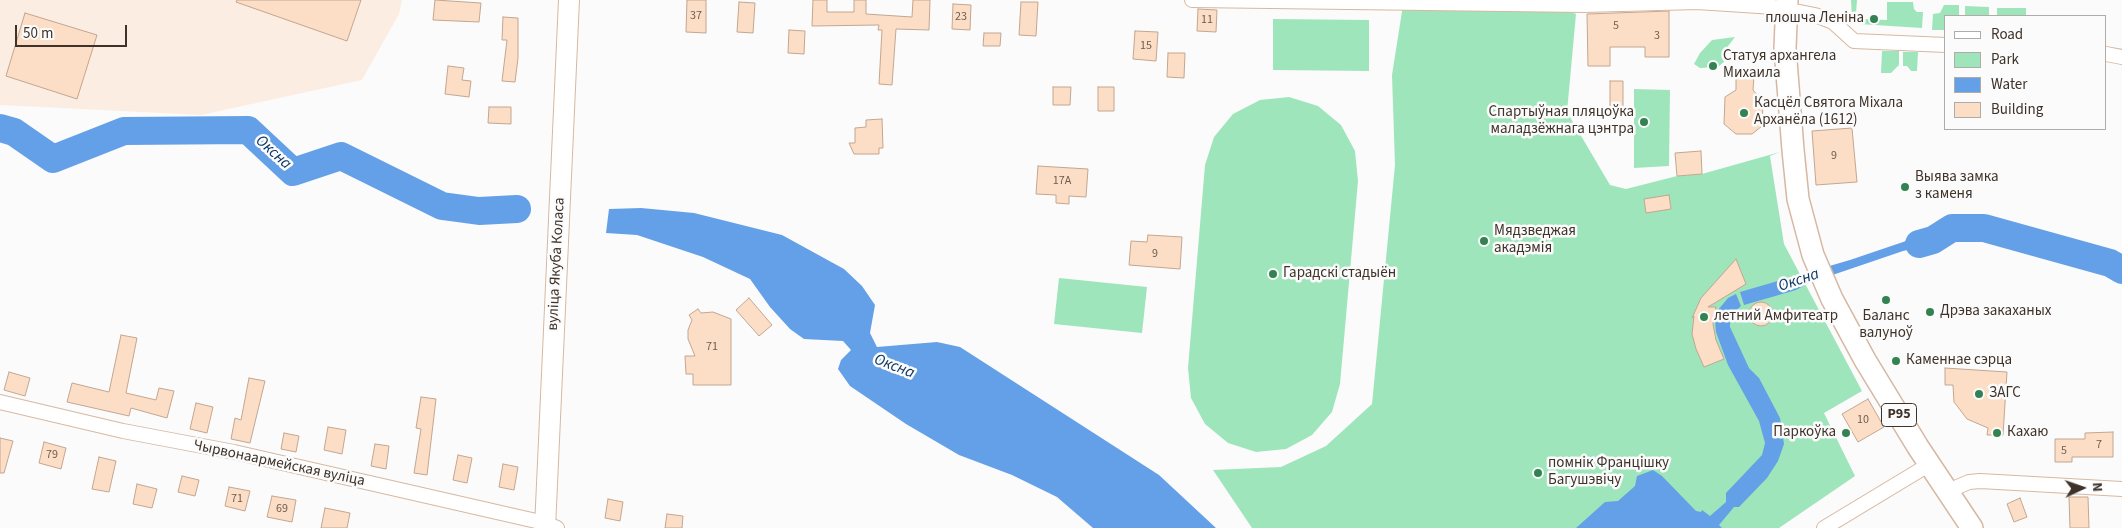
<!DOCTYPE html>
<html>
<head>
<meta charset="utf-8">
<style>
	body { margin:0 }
	#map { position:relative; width:2122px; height:528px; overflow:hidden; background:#fbfbfb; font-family:"Source Sans 3",sans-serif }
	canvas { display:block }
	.legend { position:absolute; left:1944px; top:15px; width:162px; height:115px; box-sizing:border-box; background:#fbfbfb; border:1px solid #afaba7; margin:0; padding:6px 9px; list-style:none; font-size:15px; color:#3e3229 }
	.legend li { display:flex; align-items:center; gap:10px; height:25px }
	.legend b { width:25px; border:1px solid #afaba7 }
	.north { position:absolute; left:2057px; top:463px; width:50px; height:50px; -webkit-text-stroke:4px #fbfbfb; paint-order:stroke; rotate:87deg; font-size:14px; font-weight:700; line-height:20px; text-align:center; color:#3e3229 }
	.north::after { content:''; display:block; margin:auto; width:18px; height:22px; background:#3e3229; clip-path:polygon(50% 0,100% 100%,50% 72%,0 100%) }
	.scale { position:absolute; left:15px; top:25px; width:112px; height:22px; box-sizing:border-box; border:2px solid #3e3229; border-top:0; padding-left:6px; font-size:15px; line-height:18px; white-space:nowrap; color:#3e3229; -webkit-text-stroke:4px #fbfbfb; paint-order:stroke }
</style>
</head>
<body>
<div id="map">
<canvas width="2122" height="528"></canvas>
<ul class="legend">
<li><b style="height:6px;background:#fff"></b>Road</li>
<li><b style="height:14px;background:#9fe5bb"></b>Park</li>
<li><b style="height:14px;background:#64a0e7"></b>Water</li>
<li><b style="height:14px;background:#fcdec6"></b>Building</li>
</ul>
<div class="north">N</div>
<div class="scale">50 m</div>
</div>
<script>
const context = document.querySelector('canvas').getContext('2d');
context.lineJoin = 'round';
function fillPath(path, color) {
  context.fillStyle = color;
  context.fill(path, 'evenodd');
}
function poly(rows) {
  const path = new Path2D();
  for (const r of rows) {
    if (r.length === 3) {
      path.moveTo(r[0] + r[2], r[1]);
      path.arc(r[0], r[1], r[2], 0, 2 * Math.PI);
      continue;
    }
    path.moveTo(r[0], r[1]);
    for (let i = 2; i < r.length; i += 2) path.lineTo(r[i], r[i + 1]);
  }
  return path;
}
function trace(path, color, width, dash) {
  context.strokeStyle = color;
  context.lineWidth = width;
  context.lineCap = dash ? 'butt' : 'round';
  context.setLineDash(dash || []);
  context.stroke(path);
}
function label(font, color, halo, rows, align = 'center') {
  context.font = font + ' "Source Sans 3",sans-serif';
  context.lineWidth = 5;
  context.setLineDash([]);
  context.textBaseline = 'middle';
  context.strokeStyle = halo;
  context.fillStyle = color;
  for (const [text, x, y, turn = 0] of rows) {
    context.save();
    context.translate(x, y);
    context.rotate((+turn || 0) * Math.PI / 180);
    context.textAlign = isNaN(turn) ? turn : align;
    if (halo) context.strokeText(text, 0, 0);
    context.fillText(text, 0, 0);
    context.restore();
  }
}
const built = poly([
	[0,0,402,0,399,14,362,80,201,115,0,105]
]);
const green = poly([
	[1851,0,1857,0,1856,14,1861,14,1862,19,1887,20,1887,2,1913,2,1914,9,1917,12,1923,12,1922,28,1859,24,1852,18],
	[1403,5,1566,10,1576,14,1567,112,1610,185,1626,189,1677,176,1702,174,1780,152,1770,156,1784,244,1862,391,1824,413,1855,476,1779,528,1252,528,1213,470,1281,467,1326,446,1372,404,1395,165,1392,75],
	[1944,5,1959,5,1959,16,1946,16,1946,30,1932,30,1933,14,1940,13],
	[1965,6,1989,7,1989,16,1965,16],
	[1997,8,2026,8,2026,16,1997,16],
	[1273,19,1369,20,1369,71,1273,70],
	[1735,37,1725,50,1726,60,1718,67,1700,68,1694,64,1700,53,1712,40],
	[1882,51,1899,51,1899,65,1891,73,1881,73],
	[1903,52,1918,52,1917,71,1911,71,1907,66,1903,66],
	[1634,89,1670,90,1669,166,1634,168],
	[1289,97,1318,106,1341,125,1355,151,1358,181,1340,384,1332,412,1312,435,1286,449,1256,452,1228,443,1205,424,1191,398,1188,368,1205,165,1214,137,1233,114,1260,100],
	[1059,278,1147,287,1142,333,1054,324]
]);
const water = poly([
	[641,208,694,213,782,235,844,269,862,286,875,305,870,333,877,347,937,342,960,347,1159,475,1216,528,1093,528,1057,497,1012,475,959,455,906,424,850,386,838,369,841,360,851,350,843,341,804,339,790,329,770,307,750,279,703,257,637,235,606,233,609,209],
	[1952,228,1941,242,1903,251,1809,283,1796,290,1744,305,1740,292,1850,260,1906,241,1927,239],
	[1736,294,1741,306,1730,316,1730,327,1749,368,1759,378,1780,418,1784,444,1778,461,1767,478,1739,507,1734,507,1719,525,1722,528,1576,528,1605,502,1618,501,1635,486,1637,476,1653,470,1662,476,1696,511,1701,512,1702,510,1710,516,1726,502,1726,493,1762,455,1765,443,1759,421,1728,365,1716,332,1715,321,1718,310,1728,298]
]);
const river = poly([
	[0,128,14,132,53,159,124,131,248,130,293,172,341,156,442,206,479,211,517,209],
	[1919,244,1933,240,1952,228,1984,228,2110,263,2122,270]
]);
const building = poly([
	[237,0,361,0,347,41,236,2,237,0],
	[435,0,481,3,479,22,433,20,435,0],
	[687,0,706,0,706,33,686,32,687,0],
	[813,0,827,0,827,12,854,12,854,0,866,0,866,14,912,17,913,0,930,0,929,30,896,29,892,85,879,84,882,30,878,30,879,25,812,26,813,0],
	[739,2,755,3,753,33,737,32,739,2],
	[1021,2,1038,2,1036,36,1019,35,1021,2],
	[953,4,971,5,970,30,952,29,953,4],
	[1198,9,1217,10,1216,32,1197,31,1198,9],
	[1669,11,1669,57,1645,57,1645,47,1610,47,1610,66,1588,66,1587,14,1669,11],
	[25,13,97,35,77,99,6,76,25,13],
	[503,17,518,18,518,58,515,82,502,81,507,40,502,40,503,17],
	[789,30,805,31,804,54,788,53,789,30],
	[1135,31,1158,32,1156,61,1133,59,1135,31],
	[984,33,1001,33,1000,46,983,46,984,33],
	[1168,53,1185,53,1184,78,1167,77,1168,53],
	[448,66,464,68,462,80,471,81,469,97,445,94,448,66],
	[1736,75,1754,76,1753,90,1763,102,1762,126,1752,134,1736,134,1724,124,1725,97,1736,90,1736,75],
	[1610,81,1623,81,1623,111,1610,112,1610,81],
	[1053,87,1071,87,1070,105,1053,105,1053,87],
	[1098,87,1114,87,1114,111,1098,111,1098,87],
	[489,107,511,107,511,124,488,123,489,107],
	[882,119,883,148,879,148,879,154,854,154,849,143,855,143,855,128,866,127,866,120,882,119],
	[1852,128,1857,182,1816,185,1812,131,1852,128],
	[1701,151,1702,174,1677,176,1675,153,1701,151],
	[1038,166,1088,169,1086,197,1069,196,1069,204,1056,203,1056,195,1036,194,1038,166],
	[1669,195,1671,209,1646,213,1644,199,1669,195],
	[1148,235,1182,237,1180,269,1129,265,1131,241,1147,242,1148,235],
	[1736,259,1746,284,1708,307,1716,307,1713,324,1716,340,1724,359,1704,367,1696,349,1692,334,1694,316,1692,318,1701,298,1736,259],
	[749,298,772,325,759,336,736,310,749,298],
	[1761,314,12],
	[698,309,701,313,713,312,731,319,731,385,693,385,693,374,686,374,685,356,695,356,688,339,688,330,692,320,689,315,698,309],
	[121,335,137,338,126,393,156,400,159,388,174,391,167,418,131,408,129,416,67,402,72,383,109,392,121,335],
	[1945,368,2007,372,2003,435,1987,435,1988,428,1967,419,1954,402,1953,385,1945,385,1945,368],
	[9,372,30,378,25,396,4,390,9,372],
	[249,378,265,381,250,443,231,439,235,418,241,420,249,378],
	[421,397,436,399,427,475,414,473,421,429,416,428,421,397],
	[1868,399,1884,427,1858,442,1842,414,1868,399],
	[196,403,213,407,207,433,190,429,196,403],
	[328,427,346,430,342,454,324,450,328,427],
	[2113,432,2113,457,2072,457,2072,462,2055,462,2055,439,2085,439,2085,433,2113,432],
	[284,433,299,436,296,452,281,449,284,433],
	[0,438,13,441,4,473,0,473,0,438],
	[44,442,66,448,61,469,39,463,44,442],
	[375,444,389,446,386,469,371,466,375,444],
	[458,455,472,458,467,483,453,480,458,455],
	[99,457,116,461,109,492,92,489,99,457],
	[503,464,518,467,514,490,499,487,503,464],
	[182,476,199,480,195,496,178,492,182,476],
	[137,484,157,489,152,508,133,504,137,484],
	[229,487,250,491,245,511,225,506,229,487],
	[272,496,296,500,292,522,267,517,272,496],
	[2069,497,2088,497,2089,528,2070,528,2069,497],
	[2020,498,2027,517,2014,522,2007,504,2020,498],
	[608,499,623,502,620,521,605,518,608,499],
	[325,508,350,513,347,528,321,528,325,508],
	[667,514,683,516,682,528,665,528,667,514]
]);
const minor = poly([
	[1192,0,1584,5,1697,2,1774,7,1815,15,1833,22,1854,41,1946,45],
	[2106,54,2122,57],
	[0,402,123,431,234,452,545,523,557,528],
	[1948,491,1969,482,1980,481,2122,489],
	[1824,528,1930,464]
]);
const secondary = poly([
	[545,528,569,0]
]);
const primary = poly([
	[1787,0,1785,48,1793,150,1798,199,1813,255,1832,299,1865,360,1918,447,1972,528]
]);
const markers = [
	[1874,19,5,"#338252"],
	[1713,66,5,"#338252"],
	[1744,113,5,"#338252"],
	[1644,122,5,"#338252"],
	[1905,187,5,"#338252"],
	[1484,241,5,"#338252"],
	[1273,274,5,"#338252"],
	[1886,300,5,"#338252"],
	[1930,312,5,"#338252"],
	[1704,317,5,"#338252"],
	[1896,361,5,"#338252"],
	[1979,394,5,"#338252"],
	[1846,433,5,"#338252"],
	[1997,433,5,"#338252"],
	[1538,473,5,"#338252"]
];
const numberNames = [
	["37",696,16],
	["23",961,17],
	["11",1207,20],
	["5",1616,26],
	["3",1657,36],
	["15",1146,46],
	["9",1834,156],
	["17А",1062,181],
	["9",1155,254],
	["71",712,347],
	["10",1863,420],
	["7",2099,445],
	["5",2064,451],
	["79",52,455],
	["71",237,499],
	["69",282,509]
];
const shields = [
	[1899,415,35]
];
const shieldNames = [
	["Р95",1899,415]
];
const poiNames = [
	["плошча Леніна",1864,19,"right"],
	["Статуя архангела",1723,57],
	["Михаила",1723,74],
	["Касцёл Святога Міхала",1754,104],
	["Арханёла (1612)",1754,121],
	["Спартыўная пляцоўка",1634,113,"right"],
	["маладзёжнага цэнтра",1634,130,"right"],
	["Выява замка",1915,178],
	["з каменя",1915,195],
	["Мядзведжая",1494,232],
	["акадэмія",1494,249],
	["Гарадскі стадыён",1283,274],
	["Дрэва закаханых",1940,312],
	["летний Амфитеатр",1714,317],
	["Баланс",1886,317,"center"],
	["валуноў",1886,334,"center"],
	["Каменнае сэрца",1906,361],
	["ЗАГС",1989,394],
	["Паркоўка",1836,433,"right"],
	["Кахаю",2007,433],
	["помнік Францішку",1548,464],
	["Багушэвічу",1548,481]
];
const streetNames = [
	["вуліца Якуба Коласа",557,264,-87],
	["Чырвонаармейская вуліца",279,464,12]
];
const waterNames = [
	["Оксна",273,153,42],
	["Оксна",1799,281,-19],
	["Оксна",894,367,21]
];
fillPath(built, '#fcede2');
fillPath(green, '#9fe5bb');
fillPath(water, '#64a0e7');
trace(river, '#64a0e7', 28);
fillPath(building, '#fcdec6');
trace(building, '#c3a690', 1);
trace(minor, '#d6b8a2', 16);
trace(secondary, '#d6b8a2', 22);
trace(primary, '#d6b8a2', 24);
trace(minor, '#fff', 14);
trace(secondary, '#fff', 20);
trace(primary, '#fff', 21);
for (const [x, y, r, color] of markers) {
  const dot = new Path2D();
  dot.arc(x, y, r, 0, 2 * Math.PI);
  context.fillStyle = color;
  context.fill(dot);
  trace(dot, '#fbfbfb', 2);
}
label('12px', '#6e5d50', null, numberNames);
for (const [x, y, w] of shields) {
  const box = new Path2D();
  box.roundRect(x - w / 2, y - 11.5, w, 23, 4);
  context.fillStyle = '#fbfbfb';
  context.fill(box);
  trace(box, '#3e3229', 1);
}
label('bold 14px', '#3e3229', null, shieldNames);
label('15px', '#3e3229', '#fbfbfb', poiNames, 'left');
label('15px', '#3e3229', '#fbfbfb', streetNames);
label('italic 16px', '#0a3662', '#fbfbfb', waterNames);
</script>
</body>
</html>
